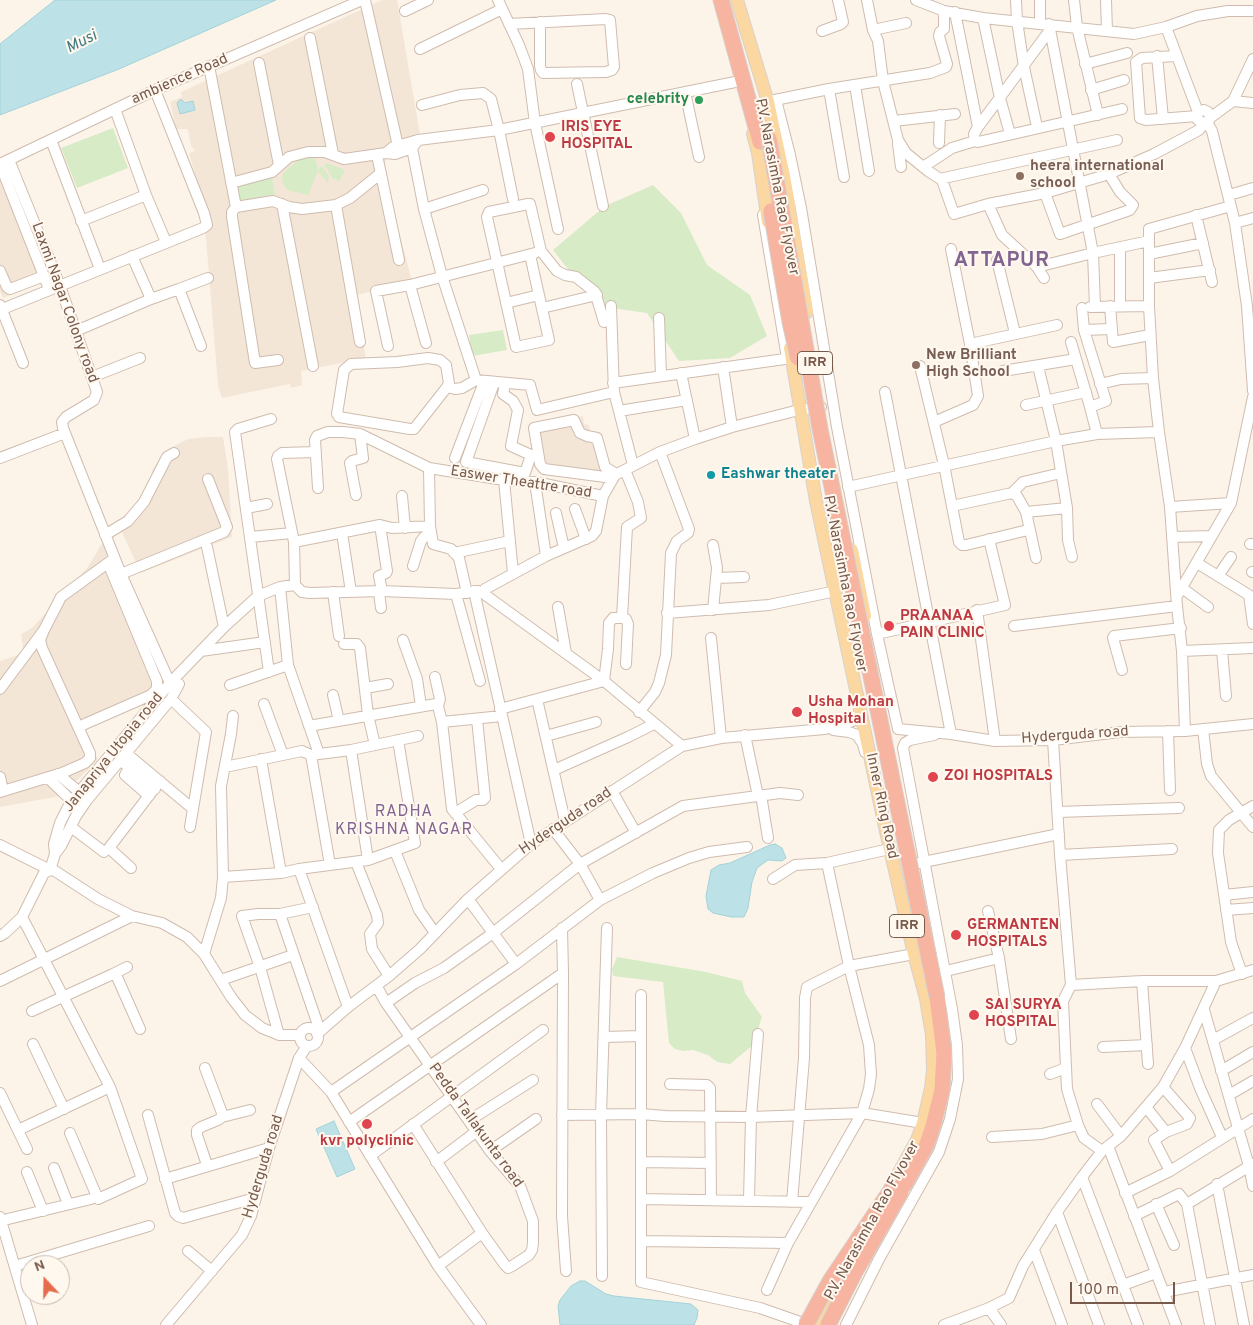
<!DOCTYPE html>
<html>
<head>
<meta charset="utf-8">
<style>
	body { margin:0 }
	#map { position:relative; width:1253px; height:1325px; overflow:hidden; background:#fdf4e9; font-family:Overpass,sans-serif }
	canvas { display:block }
	.north { position:absolute; left:20px; top:1255px; width:50px; height:50px; box-sizing:border-box; background:#fff8ef; border:1px solid #c9b9ae; border-radius:50%; rotate:339deg; font-size:14px; font-weight:700; line-height:20px; text-align:center; color:#785a4c }
	.north::after { content:''; display:block; margin:auto; width:18px; height:22px; background:#e66c4e; clip-path:polygon(50% 0,100% 100%,50% 72%,0 100%) }
	.scale { position:absolute; left:1070px; top:1282px; width:105px; height:22px; box-sizing:border-box; border:2px solid #785a4c; border-top:0; padding-left:6px; font-size:15px; line-height:18px; white-space:nowrap; color:#785a4c; -webkit-text-stroke:4px #fff8ef; paint-order:stroke }
</style>
</head>
<body>
<div id="map">
<canvas width="1253" height="1325"></canvas>
<div class="north">N</div>
<div class="scale">100 m</div>
</div>
<script>
const context = document.querySelector('canvas').getContext('2d');
context.lineJoin = 'round';
function fillPath(path, color) {
  context.fillStyle = color;
  context.fill(path, 'evenodd');
}
function poly(rows) {
  const path = new Path2D();
  for (const r of rows) {
    if (r.length === 3) {
      path.moveTo(r[0] + r[2], r[1]);
      path.arc(r[0], r[1], r[2], 0, 2 * Math.PI);
      continue;
    }
    path.moveTo(r[0], r[1]);
    for (let i = 2; i < r.length; i += 2) path.lineTo(r[i], r[i + 1]);
  }
  return path;
}
function trace(path, color, width, dash) {
  context.strokeStyle = color;
  context.lineWidth = width;
  context.lineCap = dash ? 'butt' : 'round';
  context.setLineDash(dash || []);
  context.stroke(path);
}
function label(font, color, halo, rows, align = 'center') {
  context.font = font + ' Overpass,sans-serif';
  context.lineWidth = 4;
  context.setLineDash([]);
  context.textBaseline = 'middle';
  context.strokeStyle = halo;
  context.fillStyle = color;
  for (const [text, x, y, turn = 0] of rows) {
    context.save();
    context.translate(x, y);
    context.rotate((+turn || 0) * Math.PI / 180);
    context.textAlign = isNaN(turn) ? turn : align;
    if (halo) context.strokeText(text, 0, 0);
    context.fillText(text, 0, 0);
    context.restore();
  }
}
const residential = poly([
	[382,0,397,0,421,140,388,156,382,168,412,281,353,296,366,358,301,371,302,385,291,388,290,384,222,398,218,385,203,202,189,153,195,151,191,146,188,130,186,129,176,129,170,102,182,97,181,92],
	[8,164,53,278,3,298,0,291,0,168],
	[583,416,584,424,589,425,591,435,600,434,610,463,603,477,535,469,528,428],
	[205,437,223,437,228,468,232,537,141,573,119,526,144,496,153,469,160,458,174,446,188,439],
	[105,538,162,680,159,688,85,724,86,732,98,760,61,796,0,807,0,661,24,653,21,634,32,628,88,567]
]);
const green = poly([
	[113,128,128,168,77,188,61,148],
	[305,155,316,160,318,170,321,166,323,167,329,177,328,183,318,171,308,195,287,190,282,181,283,173],
	[326,163,345,170,339,181,332,178,329,171,324,165],
	[272,177,275,194,240,202,236,185],
	[653,185,681,213,707,265,750,295,767,336,730,358,679,361,647,313,605,307,574,277,553,250,605,206],
	[503,330,507,350,472,356,469,335],
	[617,957,706,972,742,981,745,993,762,1017,753,1045,730,1064,717,1062,708,1055,693,1050,683,1051,675,1049,669,1043,663,982,613,976,612,969]
]);
const water = poly([
	[55,0,276,0,119,69,0,115,0,44,55,0],
	[180,100,182,100,185,103,193,101,195,110,180,114,177,103,180,100],
	[775,844,782,848,786,858,782,861,768,860,757,868,752,882,748,908,744,917,731,917,713,913,708,909,706,896,711,870,719,865,730,863,770,845,775,844],
	[334,1121,355,1169,337,1177,316,1129,334,1121],
	[580,1281,585,1281,606,1294,614,1296,691,1304,698,1310,697,1318,694,1325,560,1325,558,1306,560,1300,571,1286,580,1281]
]);
const minor = poly([
	[365,0,398,146],
	[498,0,519,45,528,69,535,123,558,229],
	[867,0,873,30,878,41,883,81,898,140,906,153,928,171,942,180,954,214,988,204,1045,193,1109,174,1154,154,1199,130,1204,123],
	[916,0,944,11,983,18,1134,34,1166,27,1197,16,1228,11,1253,11],
	[1016,0,1017,21,1024,67,1037,127],
	[1040,0,1040,24],
	[1074,0,1077,27,1098,115],
	[1106,0,1107,31],
	[405,11,428,0],
	[955,12,978,127],
	[983,18,1000,98,1010,134],
	[509,24,606,19,610,20,614,67,612,70,606,72,543,73,541,70,540,66,540,22],
	[1049,24,1093,253,1095,307],
	[1166,27,1198,112,1197,119,1202,123,1209,121,1210,115,1208,112,1204,110,1198,112],
	[873,30,906,23],
	[1050,30,978,127,974,134,975,141,978,142,1122,109],
	[822,31,841,24,843,22,838,0],
	[310,38,333,154],
	[420,49,502,9],
	[1157,56,1163,119],
	[1176,56,1142,58,1136,62,1140,118,1146,120,1197,116],
	[259,63,279,165],
	[1085,64,1127,53],
	[209,66,236,207,232,212,232,217,255,363,278,360],
	[577,84,603,206],
	[855,85,869,171],
	[829,89,844,177],
	[1091,90,1124,80],
	[685,92,699,157],
	[776,100,790,155,801,208,837,427,877,634,898,729,951,734,995,741,1053,740,1120,732,1185,731,1253,724],
	[770,101,829,89,930,73,946,67,947,64,939,36,940,32,944,29,944,11],
	[1233,101,1253,103],
	[422,105,460,95,483,93,491,99,499,130,513,199],
	[115,109,146,195,166,242],
	[1210,118,1233,101,1253,59],
	[894,121,955,114],
	[1207,122,1212,131,1235,223,1247,306,1253,391],
	[51,140,100,269],
	[939,143,940,115],
	[898,144,901,167],
	[412,148,395,154,386,153,393,147,418,140],
	[377,155,399,260],
	[9,160,60,286,97,392,94,400,66,417,62,422,63,428,121,574,170,683,177,688],
	[0,164,155,90,362,0],
	[0,164,49,289],
	[923,167,952,148,975,141],
	[942,180,944,178,1117,140],
	[231,183,272,172,289,157,308,152,325,152,344,159,386,153],
	[1045,193,1060,234,1130,210,1133,205,1120,192,1109,174],
	[1229,195,1253,188],
	[282,204,313,366],
	[988,204,1002,235,1037,267,1044,278],
	[336,205,360,342],
	[236,207,273,201,289,207,302,209,336,205,350,198,381,173],
	[424,209,483,190],
	[763,215,787,358],
	[1196,215,1212,282],
	[81,221,146,195],
	[1235,223,1253,218],
	[1149,254,1203,243],
	[530,255,549,340,516,347,487,217,489,212,528,204,530,204,541,251,557,271,565,275,576,277,595,292,604,322],
	[132,256,151,299],
	[997,260,1015,333],
	[1037,267,1093,253,1149,241],
	[0,271,7,287,10,289,44,276],
	[1149,278,1210,270],
	[410,285,426,343],
	[179,289,208,278],
	[506,303,539,295],
	[0,305,23,363],
	[1120,305,1120,247],
	[611,306,614,392,633,465],
	[1110,306,1113,342,1150,335],
	[1090,307,1149,306],
	[542,308,597,295],
	[1082,308,1084,330,1106,401,1090,407,1097,434],
	[0,310,203,228,207,225,204,213,155,90],
	[659,318,661,376],
	[1084,330,1111,329],
	[76,331,151,299,179,289,201,346],
	[1071,342,1090,407],
	[970,344,1057,325],
	[388,346,376,291,410,285,535,253],
	[920,366,944,465,959,542,962,545,966,545,1028,530],
	[1038,366,1056,441,1067,508,1068,540,1072,557],
	[723,367,732,427],
	[1003,371,1076,359],
	[681,373,695,439],
	[92,377,140,358],
	[494,383,466,462,525,473,531,455,511,446,518,410,513,401,503,394,505,384],
	[613,383,792,358],
	[1100,384,1121,379,1153,378],
	[447,387,414,429,410,429,339,417,337,414,344,370,351,364,397,362,428,358,440,360,446,365,449,383,447,387,455,389,462,388,476,380],
	[614,392,537,410,530,385,476,380,442,276,424,209,412,148,418,140,499,130,740,81],
	[885,392,951,734],
	[1026,405,1086,392],
	[619,411,687,400],
	[934,422,973,405,978,396,970,344,951,249],
	[0,458,65,433],
	[455,458,484,382],
	[613,478,544,469,540,464,534,428,574,420,580,433,587,436,597,438,605,467,616,474],
	[504,480,513,573],
	[535,482,546,556],
	[848,487,1056,441,1097,434,1159,432],
	[318,488,315,440,317,436,328,432,343,432,360,434,429,468,504,480,535,482,603,496,615,475,660,452,695,439,732,427,795,411,821,407],
	[1012,493,1023,482,1061,473],
	[356,495,350,463,352,461,363,458,360,434],
	[402,496,405,528],
	[952,506,1012,493,1017,496,1026,512,1067,508],
	[1170,507,1231,503],
	[246,508,267,504],
	[575,509,586,539],
	[1026,512,1036,558],
	[556,513,564,548],
	[380,525,387,571,386,573,379,576,382,591],
	[430,526,433,544,451,549,459,558,467,593],
	[342,533,351,592],
	[105,535,128,521,144,502,167,457,174,453],
	[250,537,292,533],
	[1172,537,1212,536],
	[294,542,380,525,392,528,430,526,429,468],
	[1250,544,1253,544],
	[713,545,717,568,713,610],
	[207,547,224,627],
	[454,553,510,541],
	[1197,563,1249,595,1253,624],
	[413,566,421,541,424,537,431,533],
	[1252,572,1253,572],
	[121,574,224,532,227,527,208,479],
	[1218,576,1231,557],
	[716,578,744,577],
	[295,585,294,542,277,459,278,456,282,453,316,452],
	[280,587,288,665,319,754],
	[1182,588,1208,607],
	[485,589,546,556,592,536,596,531,603,496],
	[474,591,531,844],
	[333,592,339,636],
	[379,592,381,608],
	[456,594,480,681],
	[484,594,604,681,682,746],
	[1177,596,1231,503,1253,397],
	[558,607,566,653],
	[977,610,995,741],
	[667,613,769,605,836,591],
	[622,618,626,619,628,624,626,664],
	[1014,626,1177,606],
	[877,634,1005,605,989,539],
	[711,638,721,738],
	[403,640,417,679,421,706],
	[344,644,357,644,360,648,368,715,375,745],
	[1222,650,1226,696],
	[201,651,265,642],
	[1182,651,1253,648],
	[1122,670,1113,638,1114,636,1181,628],
	[269,672,235,432,238,429,271,419],
	[435,677,440,699,438,706],
	[230,685,288,665],
	[365,688,388,684],
	[0,689,44,630,61,597,112,560],
	[333,695,339,721],
	[537,699,565,821],
	[264,704,283,755],
	[500,709,604,681,608,649,609,623,613,618,622,618,627,527,641,518,638,502,625,470],
	[639,712,655,692,659,683,666,655,671,553,677,541,688,533,689,529,660,452],
	[442,722,502,716],
	[309,726,436,704,438,706,442,722,452,809,501,869],
	[78,727,151,695,157,689,157,681,108,563],
	[1203,729,1207,764,1211,776,1253,827],
	[833,730,849,732,857,735,863,744,865,752],
	[1168,731,1170,790],
	[1185,731,1182,651,1177,606,1170,507,1159,432,1153,378,1149,306,1149,229,1231,206],
	[745,735,758,796],
	[546,736,596,722],
	[1053,740,1060,855,1071,985],
	[351,750,368,860],
	[126,753,193,809,206,732,171,699],
	[311,755,330,865],
	[261,759,281,873],
	[120,760,155,789],
	[225,767,302,751,311,755,351,750,418,736],
	[129,768,125,775,149,796],
	[554,770,628,737,654,724],
	[58,774,84,796],
	[0,777,3,791],
	[48,778,76,805],
	[612,791,636,833],
	[0,792,62,773,85,763,90,758,90,753,42,648,40,640,44,630],
	[761,795,768,838],
	[1058,812,1179,808],
	[455,813,476,800,483,800,485,798,477,719],
	[71,827,104,852],
	[190,827,193,809],
	[553,829,580,864,600,900],
	[0,845,50,870,55,854,54,844,60,823,68,807,79,792,170,683,224,627,258,596,280,587,295,585,302,592,310,593,382,591,456,594,478,591],
	[395,851,419,910,435,933],
	[55,854,61,846,76,816,87,800,171,699,179,684],
	[1060,855,1172,849],
	[356,862,377,915,378,923,370,934,372,949,389,976],
	[919,863,1059,834],
	[131,868,109,848,160,781],
	[299,869,348,1007],
	[223,877,281,873,299,869,368,860,415,843,398,740],
	[773,879,795,865,827,863,885,850],
	[1224,895,1253,892],
	[468,899,516,964],
	[1226,910,1253,908],
	[988,911,999,958],
	[280,914,320,1031],
	[22,917,110,1087,142,1179,98,1199,70,1133],
	[562,928,563,973,562,1216,566,1271],
	[0,936,5,933,22,917,44,873,50,870,55,871,98,899,132,916,162,923,187,937,204,954,231,997,245,1015,262,1028,279,1035,300,1035],
	[204,954,221,898,223,877,221,786,231,734,233,716],
	[938,973,999,958,1011,1039],
	[113,974,127,967],
	[1242,974,1231,942,1218,853,1219,830,1229,820,1253,806],
	[221,980,293,955],
	[0,981,132,916],
	[1142,981,1148,1064],
	[377,987,386,1003,490,1151,520,1186,533,1221,533,1243,532,1250,529,1255,512,1266,508,1268,505,1265,482,1233,413,1124],
	[641,995,641,1282,760,1308,800,1322],
	[386,1003,415,983,444,968,493,933,580,864,683,806,780,793,798,795],
	[1204,1010,1249,1166,1253,1186],
	[32,1011,113,974,117,977,140,1029],
	[309,1037,9],
	[317,1034,348,1007,389,976,420,949,468,899,531,844,682,746,721,738,825,729,853,721,859,713,860,707],
	[279,1035,260,967,242,916,258,914,280,914,313,907],
	[604,1037,641,1036],
	[1213,1040,1253,1018],
	[33,1044,64,1109],
	[1103,1047,1147,1045],
	[1185,1048,1200,1088,1222,1137],
	[299,1058,331,1092,438,1266,481,1325],
	[205,1068,222,1113,222,1117,218,1120,201,1127,197,1130,197,1135,207,1165],
	[1221,1071,1253,1052],
	[1050,1074,1066,1068],
	[670,1084,707,1085,710,1088,711,1199],
	[1163,1087,1190,1118,1187,1124,1166,1132,1154,1140,1170,1171],
	[331,1092,516,964,600,900,653,873,689,858,709,852,747,847],
	[0,1093,27,1149],
	[1229,1095,1253,1081],
	[1097,1104,1121,1136],
	[1146,1107,1166,1132],
	[148,1115,175,1213,178,1216,183,1218,255,1198],
	[562,1115,641,1114,665,1116,751,1117,862,1113,923,1123],
	[222,1117,250,1110],
	[470,1120,533,1080],
	[349,1122,563,973],
	[18,1130,110,1087],
	[992,1137,1042,1134,1078,1125],
	[1108,1146,1176,1325],
	[490,1151,536,1119],
	[1102,1151,1084,1138,1078,1125,1067,1089,1063,1001,1071,985,1142,981,1216,981,1253,970],
	[370,1156,543,1030],
	[436,1162,477,1131],
	[641,1162,711,1163],
	[54,1168,68,1204],
	[27,1172,43,1211],
	[1082,1177,1138,1325],
	[165,1179,269,1148],
	[1217,1184,1244,1325],
	[1125,1193,1170,1171,1253,1119],
	[641,1199,811,1202],
	[749,1200,751,1117,758,1034],
	[792,1202,804,1058,805,998,807,987,849,966,914,954],
	[1156,1204,1174,1245],
	[1187,1204,1253,1164],
	[1057,1212,1099,1325],
	[1134,1216,1179,1194,1187,1204,1210,1325],
	[0,1217,32,1325],
	[0,1221,91,1199],
	[641,1241,788,1243],
	[1034,1250,1062,1325],
	[188,1251,212,1271],
	[15,1266,149,1226],
	[438,1266,482,1233],
	[602,1276,601,1115,607,928],
	[1123,1285,1156,1273],
	[767,1290,788,1243,862,1113,869,1089,871,1074,869,1045,849,966,827,863],
	[1164,1292,1253,1275],
	[989,1308,1001,1325],
	[166,1325,242,1235,251,1216,269,1148,299,1058,307,1046],
	[846,1325,879,1259,939,1152,950,1119,958,1079,957,1045,952,1009,903,748,905,743,910,740,934,735],
	[944,1325,989,1308,1009,1298,1023,1266,1057,1212,1082,1177,1102,1151,1121,1136,1163,1087,1185,1048,1216,981]
]);
const major = poly([
	[737,0,768,102,784,176,807,312],
	[753,134,758,153,768,222],
	[790,348,816,501,885,827,914,954,926,999,932,1035,933,1070,931,1088,923,1123,917,1140,890,1189],
	[852,550,865,616],
	[816,1325,834,1289]
]);
const highway = poly([
	[721,0,760,142],
	[905,1184,927,1144,933,1126,942,1090,944,1053,937,997]
]);
const highwayBridge = poly([
	[769,139,820,429,937,997],
	[771,211,790,322,798,358],
	[806,1325,830,1281,897,1181],
	[828,1325,855,1272,901,1192]
]);
const markers = [
	[699,100,5,"#2e9e5b"],
	[550,137,6,"#e0444e"],
	[1020,176,5,"#8d6e63"],
	[916,365,5,"#8d6e63"],
	[711,475,5,"#0f9aa8"],
	[889,626,6,"#e0444e"],
	[797,712,6,"#e0444e"],
	[933,777,6,"#e0444e"],
	[956,935,6,"#e0444e"],
	[974,1015,6,"#e0444e"],
	[367,1124,6,"#e0444e"]
];
const shields = [
	[815,363,35],
	[907,926,35]
];
const shieldNames = [
	["IRR",815,363],
	["IRR",907,926]
];
const streetNames = [
	["ambience Road",180,80,-24],
	["P.V. Narasimha Rao Flyover",776,187,79],
	["Laxmi Nagar Colony road",64,303,70],
	["Easwer Theattre road",521,483,9],
	["P.V. Narasimha Rao Flyover",844,584,79],
	["Hyderguda road",1075,736,-4],
	["Janapriya Utopia road",114,753,-51],
	["Inner Ring Road",881,806,78],
	["Hyderguda road",566,822,-34],
	["Pedda Tallakunta road",475,1126,54],
	["Hyderguda road",264,1167,-73],
	["P.V. Narasimha Rao Flyover",873,1221,-61]
];
const leisureNames = [
	["celebrity",689,100]
];
const healthNames = [
	["IRIS EYE",561,128],
	["HOSPITAL",561,145],
	["PRAANAA",900,617],
	["PAIN CLINIC",900,634],
	["Usha Mohan",808,703],
	["Hospital",808,720],
	["ZOI HOSPITALS",944,777],
	["GERMANTEN",967,926],
	["HOSPITALS",967,943],
	["SAI SURYA",985,1006],
	["HOSPITAL",985,1023],
	["kvr polyclinic",367,1142,"center"]
];
const educationNames = [
	["heera international",1030,167],
	["school",1030,184],
	["New Brilliant",926,356],
	["High School",926,373]
];
const cultureNames = [
	["Eashwar theater",721,475]
];
const waterNames = [
	["Musi",82,43,-27]
];
const neighbourhoodNames = [
	["RADHA",404,813],
	["KRISHNA NAGAR",404,831]
];
const districtNames = [
	["ATTAPUR",1002,262]
];
fillPath(residential, '#f4e6d7');
fillPath(green, '#d6ebc6');
fillPath(water, '#bce2e7');
trace(water, '#a2d2d9', 1);
trace(minor, '#cfbcae', 12);
trace(major, '#d9d1cd', 14);
trace(highway, '#d9d1cd', 17);
trace(minor, '#fff', 10);
trace(major, '#fbd7a1', 12);
trace(highway, '#f7b4a0', 15);
trace(highwayBridge, '#d9d1cd', 17, []);
trace(highwayBridge, '#f7b4a0', 15);
for (const [x, y, r, color] of markers) {
  const dot = new Path2D();
  dot.arc(x, y, r, 0, 2 * Math.PI);
  context.fillStyle = color;
  context.fill(dot);
  trace(dot, '#fff8ef', 2);
}
for (const [x, y, w] of shields) {
  const box = new Path2D();
  box.roundRect(x - w / 2, y - 11.5, w, 23, 4);
  context.fillStyle = '#fff8ef';
  context.fill(box);
  trace(box, '#785a4c', 1);
}
label('bold 14px', '#785a4c', null, shieldNames);
label('15px', '#785a4c', '#fff8ef', streetNames);
label('bold 15px', '#27864d', '#fff8ef', leisureNames, 'right');
label('bold 15px', '#be3a42', '#fff8ef', healthNames, 'left');
label('bold 15px', '#785e54', '#fff8ef', educationNames, 'left');
label('bold 15px', '#0d838f', '#fff8ef', cultureNames, 'left');
label('italic 16px', '#427b83', '#fff8ef', waterNames);
context.letterSpacing = '1px';
label('16px', '#826493', '#fff8ef', neighbourhoodNames);
context.letterSpacing = '0px';
context.letterSpacing = '1px';
label('bold 20px', '#826493', '#fff8ef', districtNames);
context.letterSpacing = '0px';
</script>
</body>
</html>
